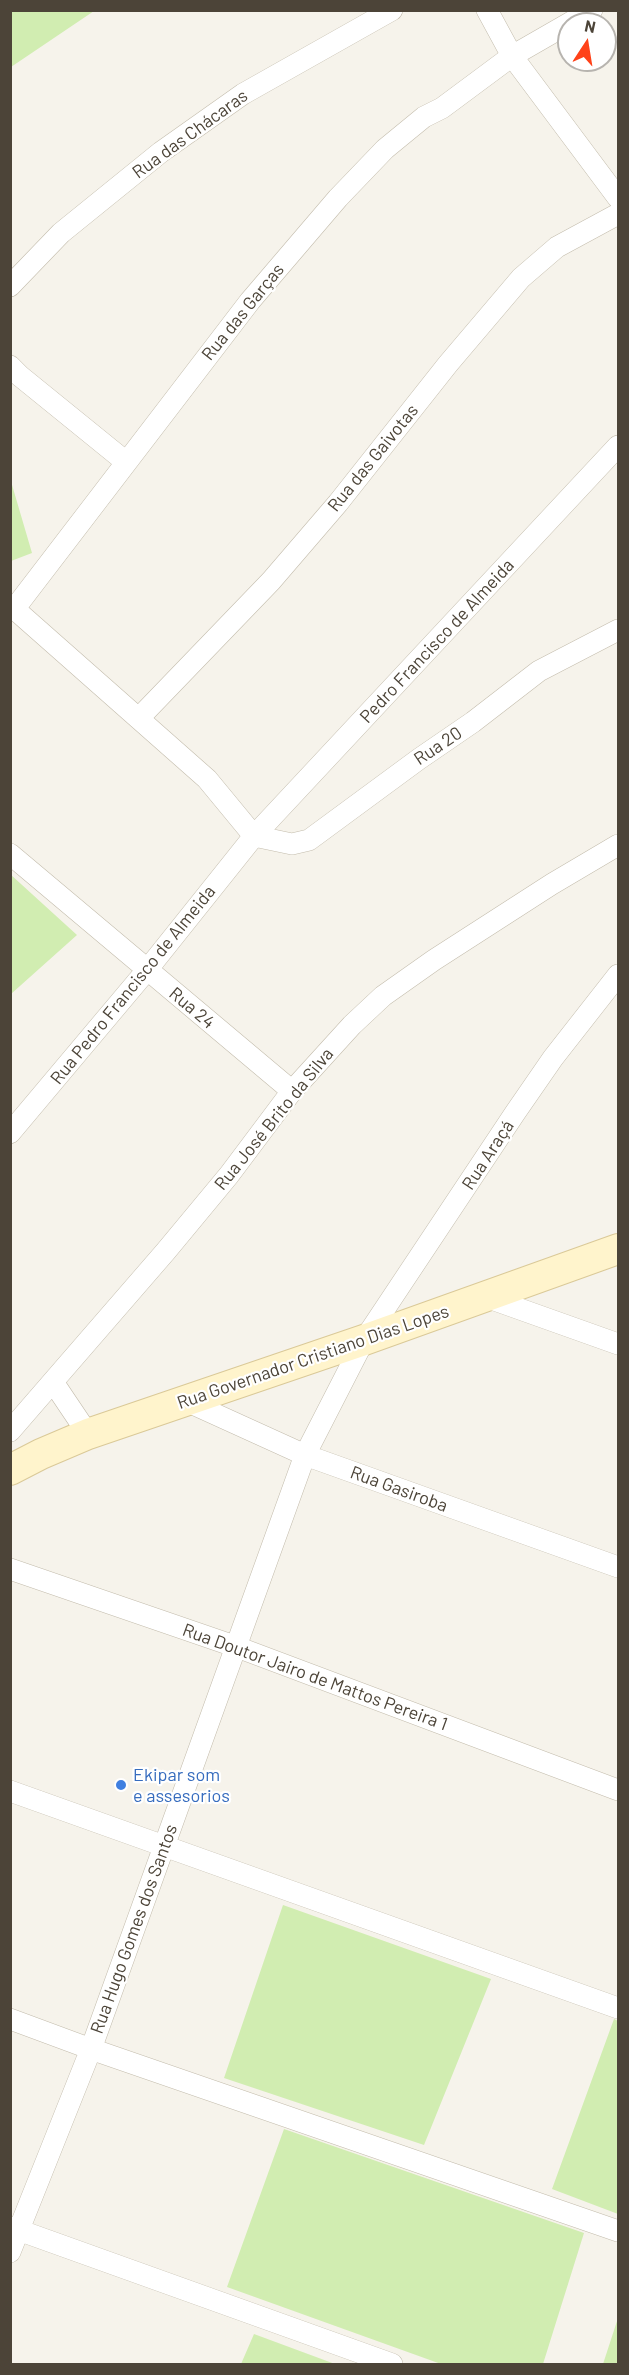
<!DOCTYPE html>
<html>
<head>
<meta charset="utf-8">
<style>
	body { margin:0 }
	#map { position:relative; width:629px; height:2375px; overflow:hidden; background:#f6f3eb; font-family:Barlow,sans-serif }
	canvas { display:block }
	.frame { position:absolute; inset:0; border:12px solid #4c4438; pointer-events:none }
	.north { position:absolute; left:557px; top:12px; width:60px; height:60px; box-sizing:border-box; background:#fff; border:2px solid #b7b4af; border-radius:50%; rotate:12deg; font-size:16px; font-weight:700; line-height:24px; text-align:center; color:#4c4438 }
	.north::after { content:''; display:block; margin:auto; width:21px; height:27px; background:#ff4219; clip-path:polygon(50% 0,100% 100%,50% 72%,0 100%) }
</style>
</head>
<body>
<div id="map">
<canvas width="629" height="2375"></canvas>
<div class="frame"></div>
<div class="north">N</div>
</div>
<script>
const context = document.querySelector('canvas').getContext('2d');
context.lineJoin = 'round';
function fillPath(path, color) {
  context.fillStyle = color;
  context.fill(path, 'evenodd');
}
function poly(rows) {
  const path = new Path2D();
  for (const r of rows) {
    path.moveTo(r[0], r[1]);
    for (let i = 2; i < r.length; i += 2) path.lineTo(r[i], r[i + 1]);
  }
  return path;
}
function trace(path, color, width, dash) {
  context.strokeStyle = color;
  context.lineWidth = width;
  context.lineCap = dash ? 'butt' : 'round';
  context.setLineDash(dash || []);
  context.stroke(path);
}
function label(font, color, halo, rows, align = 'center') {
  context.font = font + ' Barlow,sans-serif';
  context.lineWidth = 4.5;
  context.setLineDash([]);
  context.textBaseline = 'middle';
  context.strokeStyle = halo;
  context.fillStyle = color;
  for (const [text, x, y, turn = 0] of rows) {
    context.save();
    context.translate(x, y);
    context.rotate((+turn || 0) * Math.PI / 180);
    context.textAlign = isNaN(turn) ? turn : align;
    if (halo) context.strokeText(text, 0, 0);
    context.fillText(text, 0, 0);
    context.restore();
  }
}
const green = poly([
	[11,10,94,10,94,11,11,67],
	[10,478,32,553,11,561,10,561],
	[10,874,77,935,11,994,10,994],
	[283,1905,491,1979,424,2145,224,2078],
	[614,2019,618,2021,618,2214,552,2189],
	[284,2129,584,2233,543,2364,441,2364,227,2287],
	[618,2318,618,2364,603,2364],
	[254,2334,335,2364,241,2364]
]);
const street = poly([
	[487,10,512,56,618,198],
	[10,286,61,233,161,152,243,94,392,10],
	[10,366,20,376,126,462],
	[10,605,207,779,254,836],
	[15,608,250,301,338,198,385,149,424,117,442,108,512,56,592,10],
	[139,718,271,581,338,503,448,364,521,278,557,247,618,214],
	[254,836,292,844,309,840,419,759,473,722,539,671,618,630],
	[10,854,292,1091],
	[10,1133,147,970,254,836,618,446],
	[486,1297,618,1344],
	[53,1382,88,1434],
	[184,1400,305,1455,618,1567],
	[10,1431,166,1251,229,1175,292,1091,352,1025,383,996,434,960,552,884,618,845],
	[10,1569,237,1647,618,1790],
	[10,1791,618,2008],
	[10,2019,91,2049,618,2231],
	[10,2227,392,2364],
	[10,2252,91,2049,305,1455,364,1340,515,1113,553,1058,618,975]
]);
const secondary = poly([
	[10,1470,41,1454,88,1434,364,1340,618,1249]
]);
const markers = [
	[121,1785,6,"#3f7fe0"]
];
const streetNames = [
	["Rua das Chácaras",190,134,-36],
	["Rua das Garças",243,312,-51],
	["Rua das Gaivotas",373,458,-51],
	["Pedro Francisco de Almeida",437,641,-47],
	["Rua 20",438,746,-34],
	["Rua Pedro Francisco de Almeida",133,985,-51],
	["Rua 24",192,1008,40],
	["Rua José Brito da Silva",274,1119,-51],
	["Rua Araçá",488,1155,-57],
	["Rua Governador Cristiano Dias Lopes",313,1357,-19],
	["Rua Gasiroba",399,1489,20],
	["Rua Doutor Jairo de Mattos Pereira 1",315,1677,20],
	["Rua Hugo Gomes dos Santos",134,1929,-70]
];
const shopNames = [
	["Ekipar som",133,1775],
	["e assesorios",133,1796]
];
fillPath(green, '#d1edb1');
trace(street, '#c3bcac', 22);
trace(secondary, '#dac998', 32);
trace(street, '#fff', 21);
trace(secondary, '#fff4cc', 30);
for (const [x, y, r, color] of markers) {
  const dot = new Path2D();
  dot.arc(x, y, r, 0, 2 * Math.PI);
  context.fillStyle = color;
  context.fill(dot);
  trace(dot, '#fff', 2);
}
label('18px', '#4c4438', '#fff', streetNames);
label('18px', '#366cbe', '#fff', shopNames, 'left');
</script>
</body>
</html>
